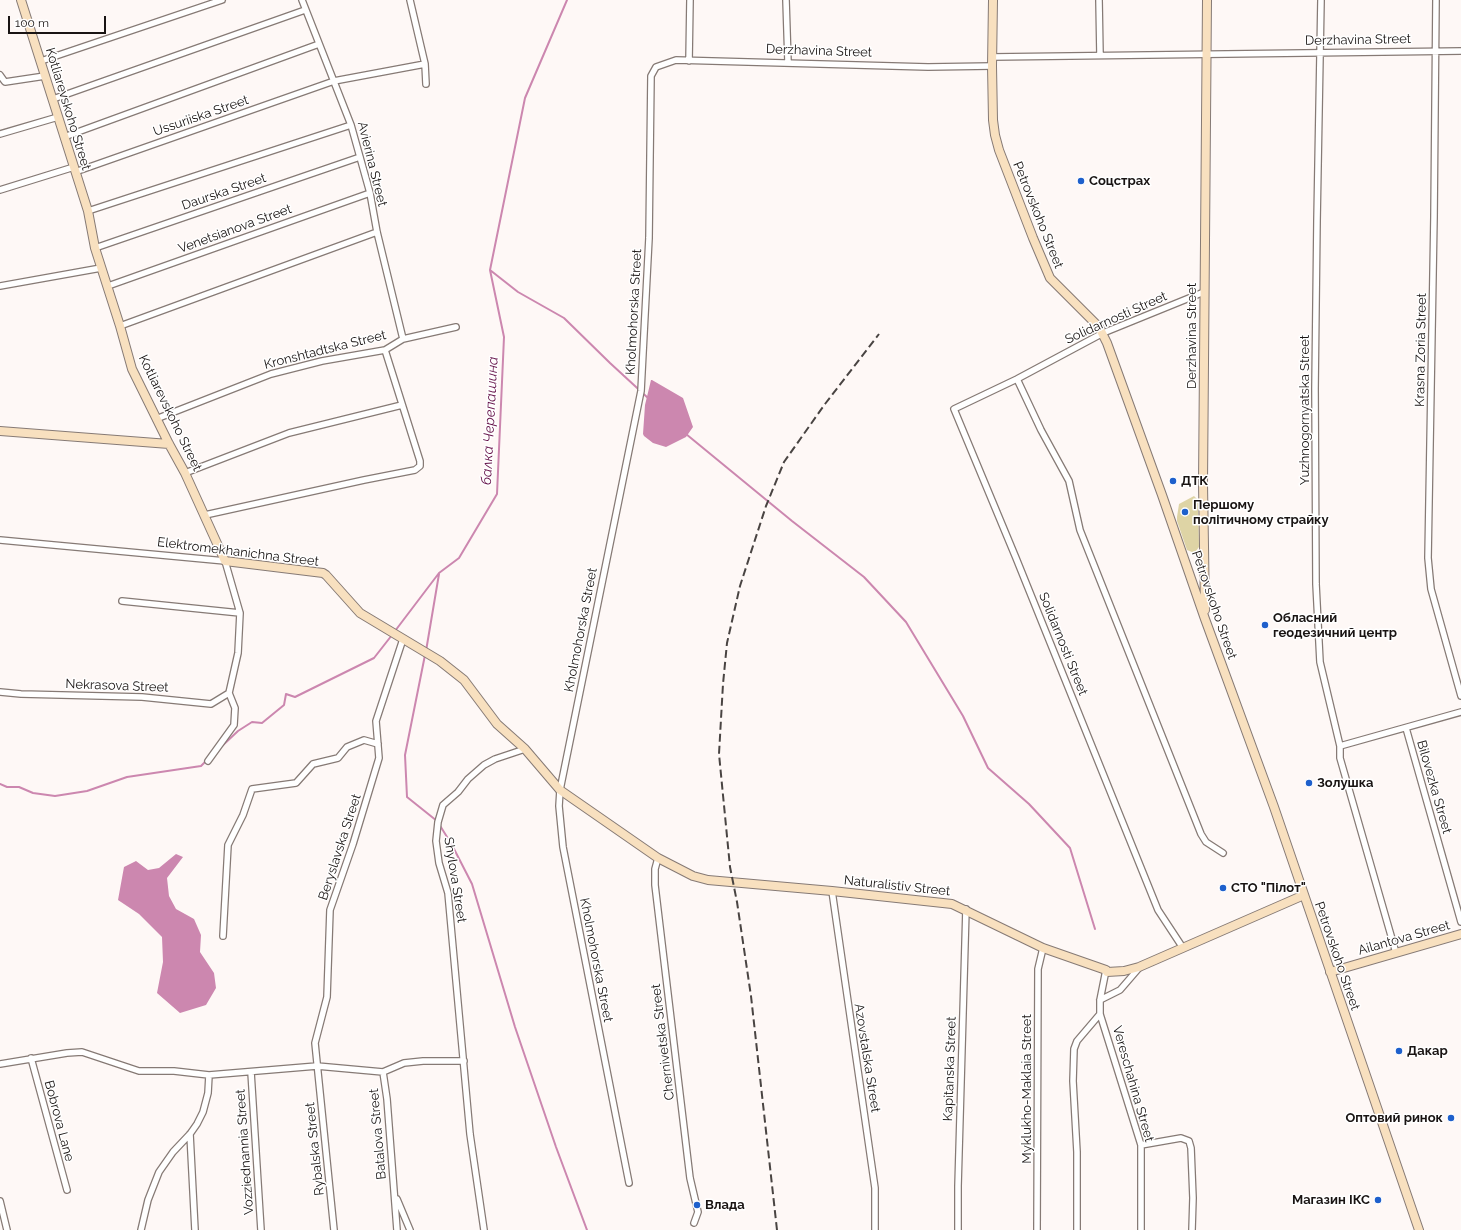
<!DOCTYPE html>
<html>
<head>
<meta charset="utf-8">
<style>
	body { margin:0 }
	#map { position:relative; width:1461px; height:1230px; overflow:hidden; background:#fef8f6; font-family:Raleway,sans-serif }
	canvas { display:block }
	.scale { position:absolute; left:8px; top:16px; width:98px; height:18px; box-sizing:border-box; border:2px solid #191413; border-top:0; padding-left:5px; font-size:12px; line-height:14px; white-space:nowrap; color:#191413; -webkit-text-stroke:3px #fff; paint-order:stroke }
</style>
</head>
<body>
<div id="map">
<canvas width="1461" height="1230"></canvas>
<div class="scale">100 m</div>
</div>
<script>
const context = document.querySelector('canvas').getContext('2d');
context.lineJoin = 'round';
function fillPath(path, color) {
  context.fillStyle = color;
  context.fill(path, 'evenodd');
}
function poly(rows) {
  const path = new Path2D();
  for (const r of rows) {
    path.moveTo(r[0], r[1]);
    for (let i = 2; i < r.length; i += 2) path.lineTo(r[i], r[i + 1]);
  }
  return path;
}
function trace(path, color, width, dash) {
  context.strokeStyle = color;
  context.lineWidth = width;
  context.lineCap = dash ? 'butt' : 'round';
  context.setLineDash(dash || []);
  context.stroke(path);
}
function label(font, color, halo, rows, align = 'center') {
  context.font = font + ' Raleway,sans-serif';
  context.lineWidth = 3;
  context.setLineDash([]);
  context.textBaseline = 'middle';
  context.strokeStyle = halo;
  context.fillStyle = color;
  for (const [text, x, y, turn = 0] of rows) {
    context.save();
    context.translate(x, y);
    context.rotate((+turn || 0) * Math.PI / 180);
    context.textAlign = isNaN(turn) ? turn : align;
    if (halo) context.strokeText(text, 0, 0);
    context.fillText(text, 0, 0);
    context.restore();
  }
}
const green = poly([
	[1194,496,1197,499,1198,502,1199,547,1196,551,1192,552,1187,550,1177,521,1177,517,1179,504]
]);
const water = poly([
	[651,380,652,380,683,398,693,427,686,437,666,447,653,443,644,436,643,434,645,405],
	[176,854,183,857,167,878,169,896,176,909,194,919,201,935,200,952,214,973,216,988,206,1005,180,1013,157,993,163,962,162,937,139,914,118,900,124,867,136,861,148,870,159,868]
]);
const stream = poly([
	[490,270,518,292,564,318,610,363,648,398],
	[686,434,792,521,864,577,906,622,963,716,988,768,1029,804,1070,848,1095,929],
	[395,631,439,573,459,558,497,494,504,337,490,270,525,98,567,0],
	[426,651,439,574],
	[425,655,405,755,407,797,437,821],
	[222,746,238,731,252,722,262,723,284,705,286,694,295,697,374,658,392,635],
	[0,784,7,787,19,787,33,793,55,796,87,791,127,777,201,766,207,760],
	[439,824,452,845,472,884,515,1027,556,1147,587,1230]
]);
const street = poly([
	[302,0,351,125,370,193,377,232,403,339],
	[410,0,425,64,426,84],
	[786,0,788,62],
	[1099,0,1100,55],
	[1321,0,1317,221,1315,388,1316,584,1320,662,1340,746,1340,758,1396,953],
	[1436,0,1434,217,1428,558,1431,589,1461,696],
	[992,57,1461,51],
	[41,61,222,0],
	[689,61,690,0],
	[0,75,5,82,45,76],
	[53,99,305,10],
	[0,134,58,117],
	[64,137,319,44],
	[75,172,334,81,425,64],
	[0,190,74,167],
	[88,211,351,125],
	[95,248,360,157],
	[0,286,101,268],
	[108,286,370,193],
	[120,326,377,232],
	[1017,379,1041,430,1069,481,1080,530,1201,834,1206,842,1223,853],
	[156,419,271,374,322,361,385,350,403,339,456,327],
	[185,473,289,433,402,405],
	[205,515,364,480,415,470,420,466,420,461,385,350],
	[0,540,225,561,240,613,238,653,229,693,235,708,234,725,208,761],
	[122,601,240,613],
	[0,692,21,694,142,697,211,704,229,693],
	[1406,728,1461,922],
	[1340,746,1461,712],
	[658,858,655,869,655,885,690,1178,698,1212,694,1223],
	[832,891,875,1188,875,1230],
	[223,936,228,845,243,815,252,789,296,783,313,764,338,758,347,747,364,740,378,744],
	[1183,948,1158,910,1016,558,954,409,1017,379,1103,333,1204,292],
	[1106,970,1100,1000,1100,1014,1141,1145,1141,1230],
	[1100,1000,1120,990,1139,968],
	[31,1058,67,1190],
	[0,1064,67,1053,82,1052,139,1071,174,1071,209,1075,317,1066,383,1072,404,1063,423,1061,464,1061],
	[251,1072,261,1230],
	[383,1072,387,1099,397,1230],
	[190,1134,195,1230],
	[1141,1145,1181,1138,1189,1141,1191,1148,1193,1198,1192,1230],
	[629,1183,563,847,559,806,560,790,641,391,649,238,651,76,656,67,676,60,928,67,992,66],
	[397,1199,410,1230],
	[0,1201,7,1230],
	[141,1230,148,1200,159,1172,173,1152,190,1134,197,1124,203,1112,208,1093,209,1075],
	[334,1230,315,1043,327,997,330,910,353,844,379,758,376,721,403,639],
	[484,1230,470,1134,448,893,439,863,436,841,438,822,443,805,458,792,468,779,484,765,495,759,525,749],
	[958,1230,958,1186,966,909],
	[1037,1230,1038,969,1043,948],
	[1077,1230,1077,1152,1073,1081,1074,1049,1077,1041,1100,1014]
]);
const secondary = poly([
	[21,0,88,211,95,248,120,326,132,369,169,444,185,473,225,561,323,573,326,575,360,613,440,661,464,680,497,724,525,749,560,790,658,858,693,876,708,880,832,891,952,904,1043,948,1106,970,1107,972,1124,971,1139,967,1304,895],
	[993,0,992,66,993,120,995,135,999,150,1033,238,1050,278,1099,327,1107,343,1162,495,1205,619,1274,807,1419,1230],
	[0,431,169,444],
	[1205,610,1203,483,1207,0],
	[1330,972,1461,934]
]);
const rail = poly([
	[777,1230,751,996,737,902,730,867,719,754,723,684,727,643,740,586,766,506,784,462,825,404,879,334]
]);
const markers = [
	[1081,181,4,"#1e60cc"],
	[1173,481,4,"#1e60cc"],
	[1185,512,4,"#1e60cc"],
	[1265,625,4,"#1e60cc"],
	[1309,783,4,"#1e60cc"],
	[1223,888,4,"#1e60cc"],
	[1399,1051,4,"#1e60cc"],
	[1451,1118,4,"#1e60cc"],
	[1378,1200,4,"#1e60cc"],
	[697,1205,4,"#1e60cc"]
];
const streetNames = [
	["Derzhavina Street",1358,40,-1],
	["Derzhavina Street",819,51,2],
	["Kotliarevskoho Street",68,109,73],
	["Ussuriiska Street",201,116,-19],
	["Avierina Street",372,164,76],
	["Daurska Street",224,192,-19],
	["Petrovskoho Street",1038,215,68],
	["Venetsianova Street",235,229,-20],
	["Kholmohorska Street",634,312,-87],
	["Solidarnosti Street",1116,318,-24],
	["Derzhavina Street",1192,336,-90],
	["Kronshtadtska Street",325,350,-14],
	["Krasna Zoria Street",1421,350,-89],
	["Yuzhnogornyatska Street",1305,410,-90],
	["Kotliarevskoho Street",170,413,64],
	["Elektromekhanichna Street",238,552,7],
	["Petrovskoho Street",1214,605,71],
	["Kholmohorska Street",581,630,-79],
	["Solidarnosti Street",1063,644,68],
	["Nekrasova Street",117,686,2],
	["Bilovezka Street",1434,787,74],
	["Beryslavska Street",340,847,-72],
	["Shylova Street",455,880,81],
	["Naturalistiv Street",897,886,6],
	["Ailantova Street",1404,938,-16],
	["Petrovskoho Street",1337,956,71],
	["Kholmohorska Street",596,960,79],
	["Chernivetska Street",663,1042,-97],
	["Azovstalska Street",867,1058,81],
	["Kapitanska Street",950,1069,-88],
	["Vereschahina Street",1133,1084,74],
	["Myklukho-Maklaia Street",1027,1089,-90],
	["Bobrova Lane",59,1121,75],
	["Batalova Street",378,1134,-95],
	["Rybalska Street",315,1149,-96],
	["Vozziednannia Street",245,1152,-94]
];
const poiNames = [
	["Соцстрах",1089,181],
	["ДТК",1181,481],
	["Першому",1193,505],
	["політичному страйку",1193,520],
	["Обласний",1273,618],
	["геодезичний центр",1273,633],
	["Золушка",1317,783],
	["СТО \"Пілот\"",1231,888],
	["Дакар",1407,1051],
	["Оптовий ринок",1443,1118,"right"],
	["Магазин ІКС",1370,1200,"right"],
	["Влада",705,1205]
];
const waterNames = [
	["балка Черепашина",490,421,-87]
];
fillPath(green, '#ded4a5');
fillPath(water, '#cc87af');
trace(stream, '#cc87af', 2);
trace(street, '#867a75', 8);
trace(secondary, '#867a75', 10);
trace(street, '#fff', 5.5);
trace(secondary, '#f8e0bf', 8);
trace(rail, '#494442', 2, [8, 4]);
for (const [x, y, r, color] of markers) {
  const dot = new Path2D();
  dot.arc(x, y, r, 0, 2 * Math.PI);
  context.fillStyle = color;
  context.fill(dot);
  trace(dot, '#fff', 1.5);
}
label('13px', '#191413', '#fff', streetNames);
label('bold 13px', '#191413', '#fff', poiNames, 'left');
label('italic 14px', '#641149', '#fff', waterNames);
</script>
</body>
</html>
